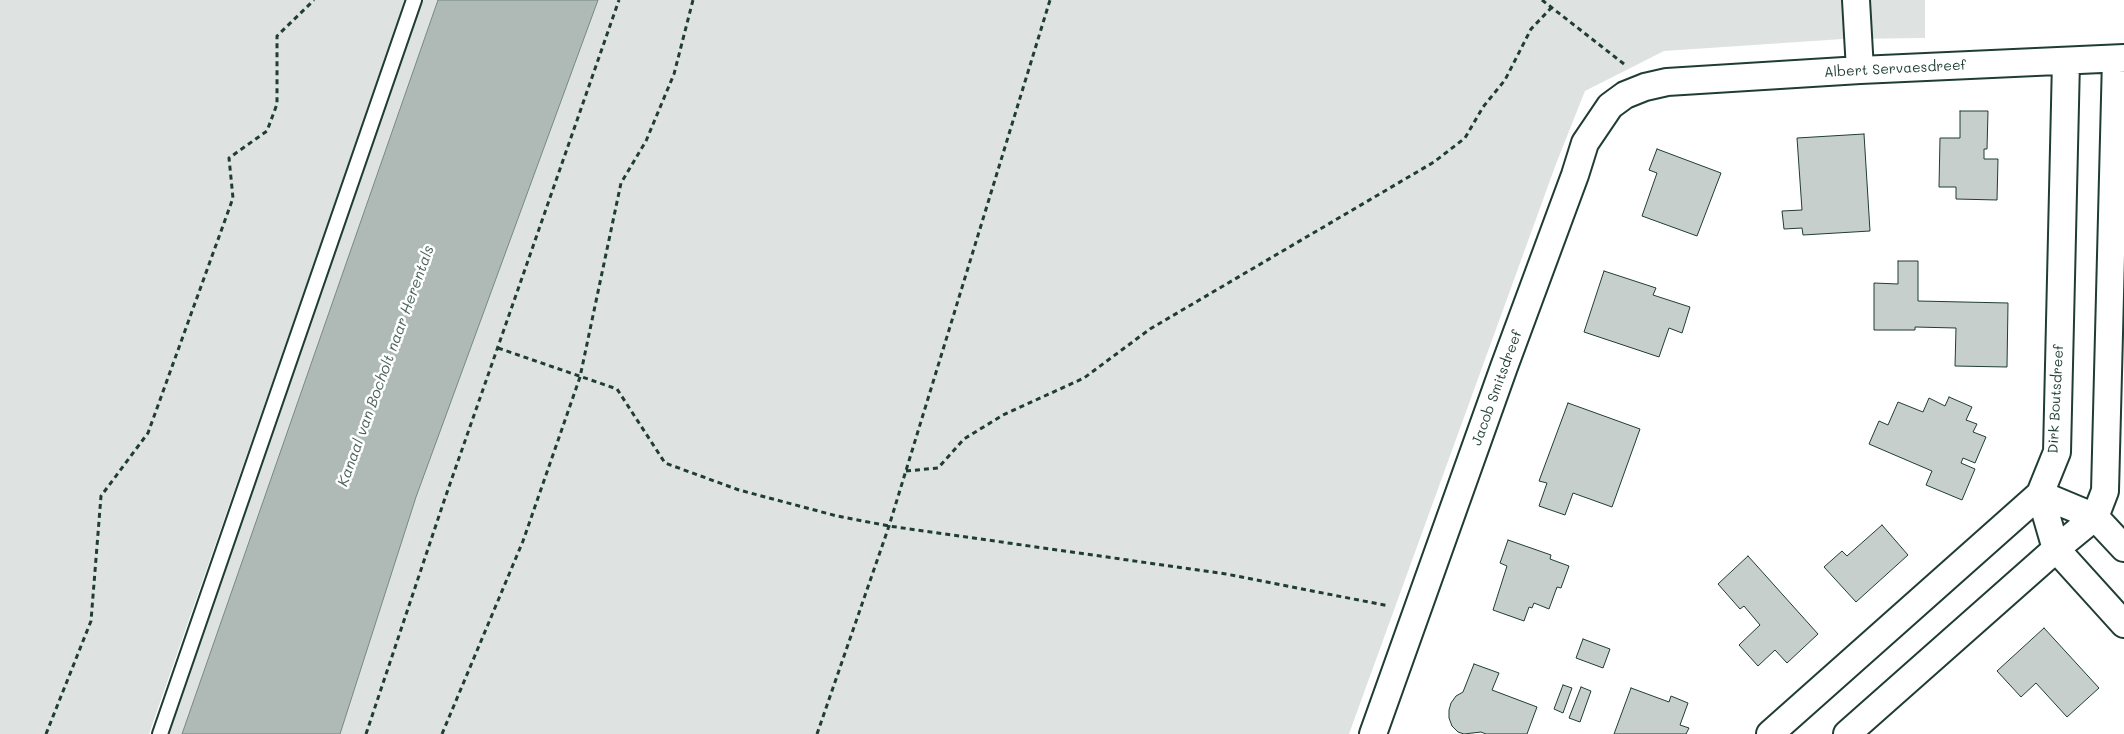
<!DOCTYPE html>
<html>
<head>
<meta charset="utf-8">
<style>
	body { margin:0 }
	canvas { display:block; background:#fff }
</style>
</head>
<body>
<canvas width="2124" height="734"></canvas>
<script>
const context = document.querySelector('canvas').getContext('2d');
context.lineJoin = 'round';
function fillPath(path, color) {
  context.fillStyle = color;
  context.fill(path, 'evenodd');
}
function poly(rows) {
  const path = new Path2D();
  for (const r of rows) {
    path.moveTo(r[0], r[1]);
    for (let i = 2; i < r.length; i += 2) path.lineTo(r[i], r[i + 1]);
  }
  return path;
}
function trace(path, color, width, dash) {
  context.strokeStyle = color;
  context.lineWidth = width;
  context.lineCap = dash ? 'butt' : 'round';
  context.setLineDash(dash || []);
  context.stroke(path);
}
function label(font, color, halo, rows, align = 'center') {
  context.font = font + ' Mali,sans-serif';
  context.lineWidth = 5;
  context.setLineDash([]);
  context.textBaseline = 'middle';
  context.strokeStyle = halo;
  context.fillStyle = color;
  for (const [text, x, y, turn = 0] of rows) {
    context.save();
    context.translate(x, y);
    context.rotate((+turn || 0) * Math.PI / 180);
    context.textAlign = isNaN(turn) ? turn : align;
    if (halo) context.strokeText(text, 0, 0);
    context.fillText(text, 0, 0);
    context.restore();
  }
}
const green = poly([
	[0,0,406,0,149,734,0,734],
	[420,0,438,0,182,734,168,734],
	[598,0,1925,0,1925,38,1843,39,1664,51,1585,91,1556,164,1349,734,340,734,416,497]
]);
const water = poly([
	[438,0,598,0,416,497,340,734,182,734,438,0]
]);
const building = poly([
	[1960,111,1988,111,1987,149,1984,149,1984,159,1998,159,1997,200,1956,199,1956,187,1939,187,1940,138,1960,138,1960,111],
	[1864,134,1870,231,1803,235,1802,228,1784,229,1782,211,1802,210,1797,138,1864,134],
	[1657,149,1721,173,1697,236,1642,216,1657,173,1649,170,1657,149],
	[1898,261,1918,261,1918,301,2008,303,2007,367,1955,366,1956,328,1915,327,1915,330,1874,330,1874,283,1898,284,1898,261],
	[1604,271,1656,288,1653,295,1690,307,1682,333,1669,328,1659,357,1584,332,1604,271],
	[1949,397,1972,407,1966,420,1977,424,1973,432,1986,437,1975,463,1963,458,1961,463,1975,469,1962,500,1926,485,1932,471,1869,444,1879,421,1888,425,1898,402,1923,412,1929,398,1945,406,1949,397],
	[1568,403,1640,429,1612,507,1573,493,1565,515,1539,506,1547,483,1539,481,1568,403],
	[1882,525,1908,555,1856,602,1824,567,1842,551,1847,556,1882,525],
	[1508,540,1551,555,1550,559,1569,566,1561,588,1557,587,1549,609,1534,603,1532,608,1529,607,1524,621,1493,610,1507,566,1500,563,1508,540],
	[1748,556,1818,634,1787,663,1775,650,1758,666,1739,645,1760,625,1744,606,1740,609,1718,584,1748,556],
	[2044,628,2099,688,2067,717,2036,683,2021,697,1997,671,2044,628],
	[1583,639,1610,649,1603,668,1576,658,1583,639],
	[1474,664,1499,673,1492,690,1537,707,1527,734,1486,734,1481,732,1464,734,1458,732,1452,726,1449,718,1449,710,1451,703,1456,696,1463,692,1474,664],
	[1563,685,1572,688,1563,713,1554,709,1563,685],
	[1581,687,1591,691,1580,722,1569,718,1581,687],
	[1631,688,1669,702,1671,696,1688,703,1680,725,1689,728,1686,734,1614,734,1631,688]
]);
const path = poly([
	[1542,0,1624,64],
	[498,348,617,389,665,463,739,490,837,516,889,526,1226,574,1389,606],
	[906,471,938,468,964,439,1003,415,1084,378,1150,329,1434,162,1465,138,1483,107,1505,80,1531,29,1552,7],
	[46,734,91,621,101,496,148,433,233,198,229,158,267,131,277,104,277,36,314,0],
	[366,734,443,504,619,0],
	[442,734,523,541,580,377,621,183,646,141,674,74,693,0],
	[817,734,889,526,1050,0]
]);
const lane = poly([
	[160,734,414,0]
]);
const street = poly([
	[1856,0,1860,70],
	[2040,494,2056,549,2124,624],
	[2040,494,2095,517,2124,548],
	[1373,734,1504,367,1575,175,1585,143,1610,106,1625,95,1645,87,1667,82,1860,70,2124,58],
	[1770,734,2040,494,2057,452,2066,61],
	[1847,734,2056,549,2095,517,2105,491,2116,59]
]);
const streetNames = [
	["Albert Servaesdreef",1895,69,-3],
	["Jacob Smitsdreef",1497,388,-70],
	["Dirk Boutsdreef",2056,399,-87]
];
const waterNames = [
	["Kanaal van Bocholt naar Herentals",386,366,-70]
];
fillPath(green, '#dee3e2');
fillPath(water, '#afbab7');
trace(water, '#758883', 1);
fillPath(building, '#c7cfcc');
trace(building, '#1f3d34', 1);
trace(lane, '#1f3d34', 18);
trace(street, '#1f3d34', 30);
trace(path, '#1f3d34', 3, [5, 4]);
trace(lane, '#fff', 14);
trace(street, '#fff', 26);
label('14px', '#1f3d34', '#fff', streetNames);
label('italic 15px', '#4a625b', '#fff', waterNames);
</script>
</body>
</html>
